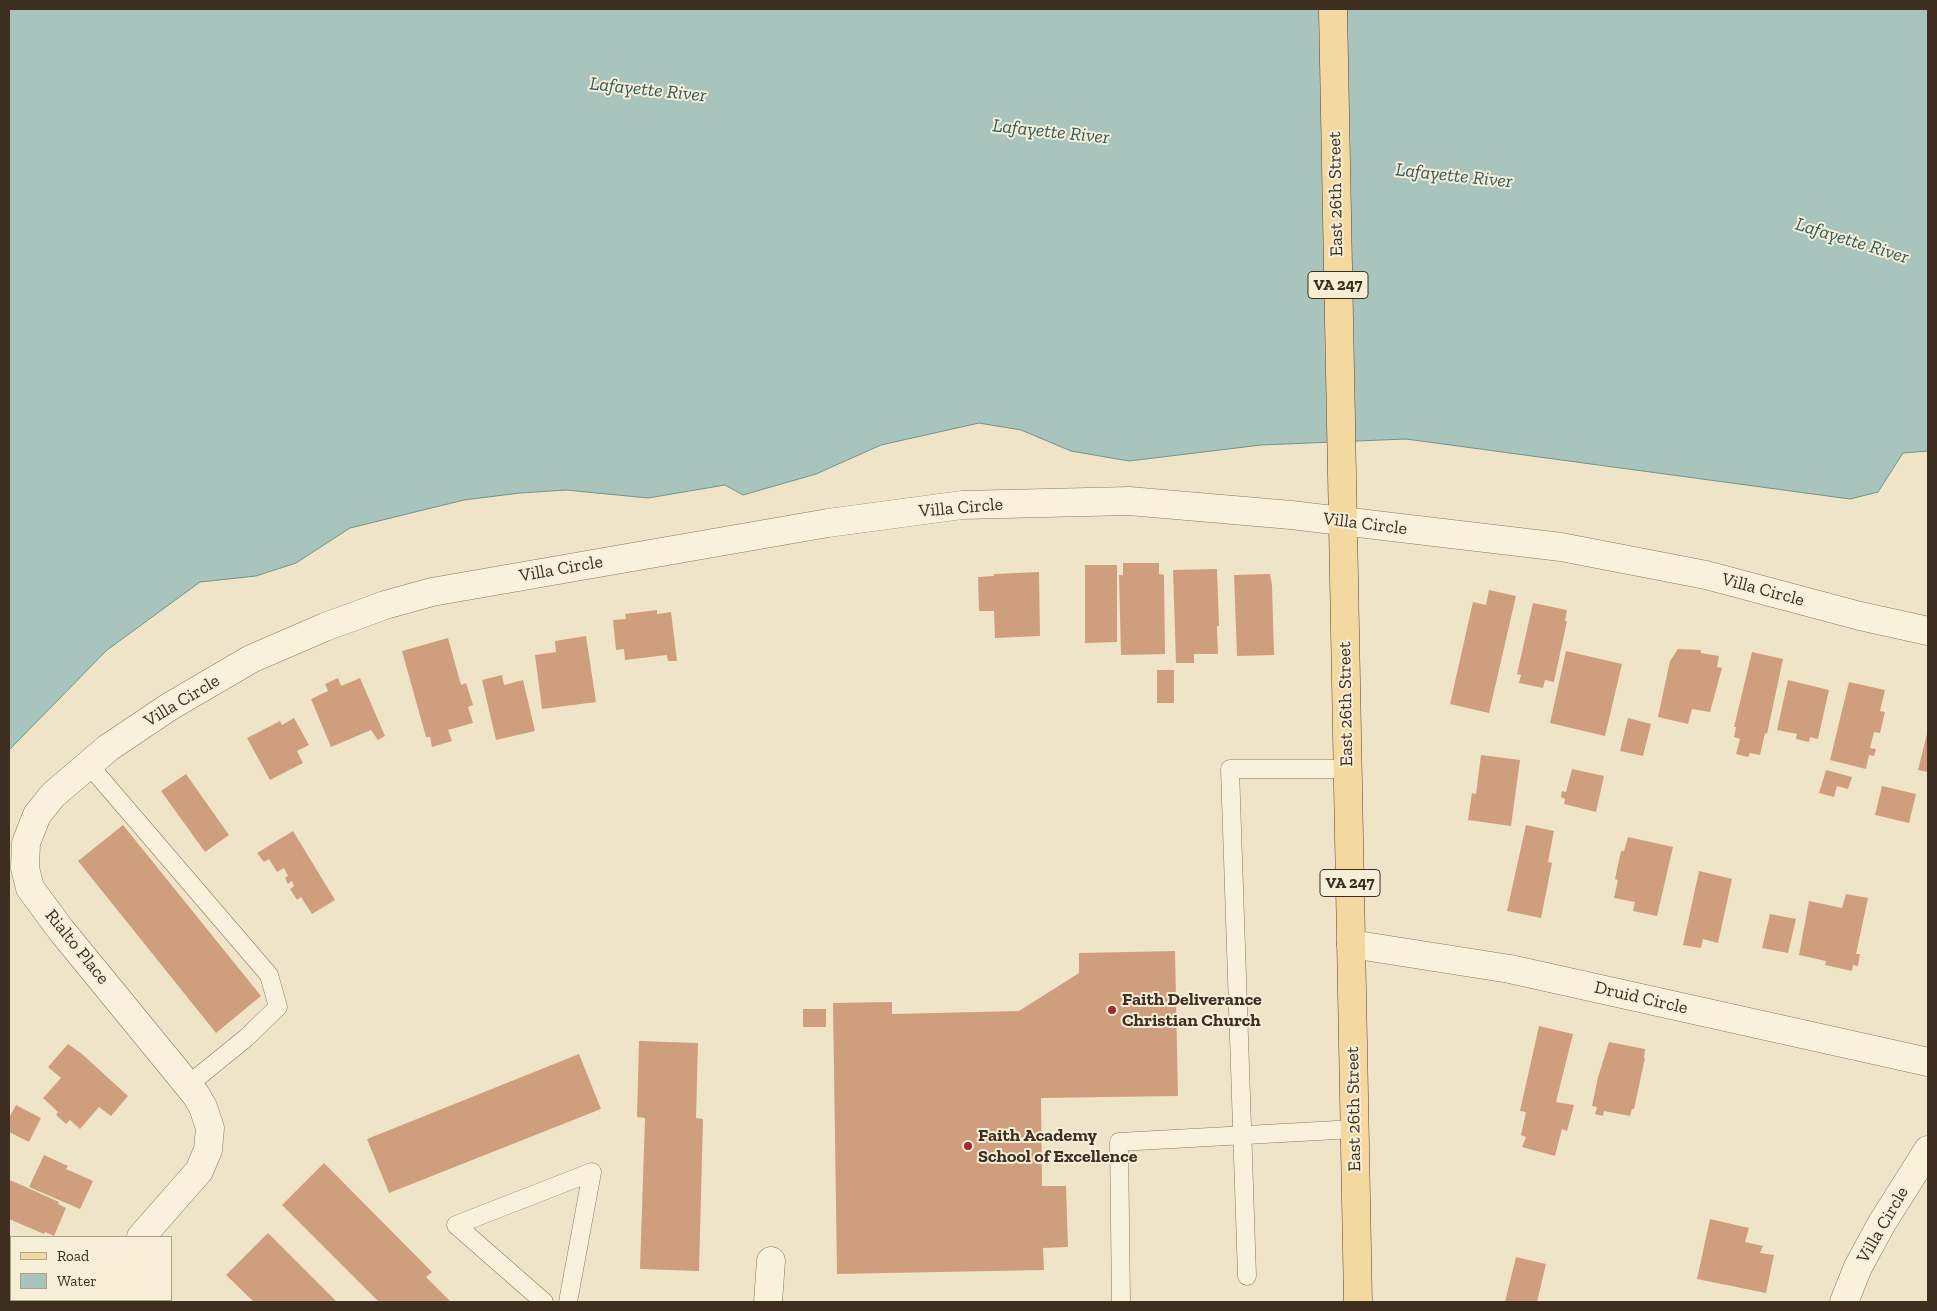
<!DOCTYPE html>
<html>
<head>
<meta charset="utf-8">
<style>
	body { margin:0 }
	#map { position:relative; width:1937px; height:1311px; overflow:hidden; background:#f0e4c8; font-family:"Zilla Slab",serif }
	canvas { display:block }
	.frame { position:absolute; inset:0; border:10px solid #3d2e20; pointer-events:none }
	.legend { position:absolute; left:10px; top:1236px; width:162px; height:65px; box-sizing:border-box; background:#f7eed8; border:1px solid #ada18e; margin:0; padding:6px 9px; list-style:none; font-size:15px; color:#3d2e20 }
	.legend li { display:flex; align-items:center; gap:10px; height:25px }
	.legend b { width:25px; border:1px solid #ada18e }
</style>
</head>
<body>
<div id="map">
<canvas width="1937" height="1311"></canvas>
<div class="frame"></div>
<ul class="legend">
<li><b style="height:6px;background:#f3d9a0"></b>Road</li>
<li><b style="height:14px;background:#a9c4bc"></b>Water</li>
</ul>
</div>
<script>
const context = document.querySelector('canvas').getContext('2d');
context.lineJoin = 'round';
function fillPath(path, color) {
  context.fillStyle = color;
  context.fill(path, 'evenodd');
}
function poly(rows) {
  const path = new Path2D();
  for (const r of rows) {
    path.moveTo(r[0], r[1]);
    for (let i = 2; i < r.length; i += 2) path.lineTo(r[i], r[i + 1]);
  }
  return path;
}
function trace(path, color, width, dash) {
  context.strokeStyle = color;
  context.lineWidth = width;
  context.lineCap = dash ? 'butt' : 'round';
  context.setLineDash(dash || []);
  context.stroke(path);
}
function label(font, color, halo, rows, align = 'center') {
  context.font = font + ' "Zilla Slab",serif';
  context.lineWidth = 4;
  context.setLineDash([]);
  context.textBaseline = 'middle';
  context.strokeStyle = halo;
  context.fillStyle = color;
  for (const [text, x, y, turn = 0] of rows) {
    context.save();
    context.translate(x, y);
    context.rotate((+turn || 0) * Math.PI / 180);
    context.textAlign = isNaN(turn) ? turn : align;
    if (halo) context.strokeText(text, 0, 0);
    context.fillText(text, 0, 0);
    context.restore();
  }
}
const water = poly([
	[9,9,1928,9,1928,451,1903,453,1878,492,1850,499,1406,439,1261,445,1129,461,1071,451,1021,430,979,423,881,445,816,474,743,495,725,485,648,498,566,490,520,493,464,500,350,528,296,563,256,576,200,582,107,650,9,750,9,9]
]);
const building = poly([
	[1123,563,1159,563,1159,574,1164,575,1165,654,1121,655,1119,575,1123,575],
	[1085,565,1117,565,1117,642,1085,643],
	[1217,569,1219,626,1217,626,1218,654,1194,654,1194,663,1176,663,1173,570],
	[1039,572,1040,636,995,638,994,611,979,611,978,577,994,576,994,574],
	[1270,574,1272,585,1274,655,1237,656,1234,575],
	[1489,590,1516,596,1489,713,1450,704,1473,602,1486,605],
	[1533,603,1567,610,1565,621,1567,621,1554,682,1545,680,1543,688,1519,683,1521,675,1517,674],
	[657,610,657,614,671,612,677,661,668,661,667,655,625,660,624,649,616,650,613,620,626,619,625,614],
	[586,636,596,702,542,709,535,655,556,652,555,641],
	[448,638,461,685,466,683,473,705,468,707,473,723,448,730,452,741,432,747,430,737,426,737,402,651],
	[1678,649,1701,650,1701,653,1719,656,1717,667,1722,668,1710,712,1692,709,1688,724,1658,717,1670,661],
	[1566,651,1622,664,1605,736,1550,723],
	[1752,652,1783,659,1767,734,1765,733,1760,755,1750,753,1748,757,1736,754,1740,739,1734,737,1736,727,1734,727],
	[1157,670,1174,670,1174,703,1157,703],
	[502,675,504,685,523,680,535,731,496,740,482,680],
	[338,678,341,686,360,678,385,736,378,740,371,730,331,747,311,699,328,691,325,684],
	[1788,680,1829,690,1818,739,1810,737,1809,742,1796,739,1797,734,1777,730],
	[1849,682,1885,690,1880,711,1885,712,1880,733,1874,732,1870,748,1876,749,1874,756,1869,755,1866,769,1830,760],
	[294,718,309,745,297,751,303,763,270,780,247,738,280,721,282,725],
	[1628,718,1651,724,1643,756,1620,751],
	[1928,730,1928,772,1918,770],
	[1481,755,1520,760,1511,826,1468,820,1472,793,1476,794],
	[1572,769,1604,776,1596,812,1564,804,1565,799,1561,797,1562,791,1566,792],
	[1826,770,1852,777,1848,789,1837,786,1834,797,1819,793],
	[186,774,229,835,205,852,161,791],
	[1882,786,1916,794,1909,823,1875,815],
	[123,825,261,996,216,1033,78,861],
	[1526,825,1554,831,1548,862,1552,863,1541,918,1507,911],
	[293,831,335,900,312,914,301,897,297,900,290,889,294,886,292,881,288,884,285,878,288,876,284,868,277,872,269,859,264,862,257,853],
	[1628,837,1673,847,1657,916,1633,911,1635,902,1614,898,1618,880,1615,879,1621,851,1624,851],
	[1699,871,1732,879,1718,943,1703,939,1701,948,1683,945],
	[1846,894,1868,898,1856,954,1860,954,1858,966,1853,965,1852,971,1825,965,1826,961,1799,955,1809,901,1842,908],
	[1770,914,1796,919,1788,953,1762,948],
	[1175,951,1178,1096,1041,1098,1042,1186,1066,1186,1068,1247,1043,1248,1044,1270,837,1274,833,1003,892,1002,892,1014,1019,1011,1079,973,1079,953],
	[803,1009,826,1009,826,1027,803,1027],
	[1539,1026,1573,1034,1556,1102,1574,1105,1567,1131,1562,1129,1555,1156,1522,1147,1526,1137,1521,1135,1526,1112,1520,1111],
	[639,1041,698,1043,696,1118,703,1119,699,1271,640,1269,645,1118,637,1117],
	[1609,1042,1645,1049,1644,1058,1645,1058,1634,1109,1632,1109,1630,1116,1604,1111,1603,1116,1595,1114,1597,1107,1592,1106,1598,1077],
	[68,1044,82,1054,128,1096,111,1116,99,1107,80,1129,70,1120,66,1124,56,1115,58,1112,43,1098,61,1078,48,1067],
	[579,1054,601,1109,389,1193,367,1139],
	[16,1105,41,1118,29,1142,9,1132,9,1118],
	[44,1155,68,1166,66,1169,93,1181,80,1209,29,1187],
	[324,1163,432,1272,426,1277,451,1302,379,1302,282,1205],
	[10,1180,59,1202,58,1204,66,1208,54,1236,45,1232,44,1234,9,1219],
	[1710,1219,1749,1228,1745,1242,1763,1246,1760,1253,1774,1255,1766,1293,1697,1279],
	[268,1233,337,1302,254,1302,226,1275],
	[9,1236,11,1237,11,1281,9,1279],
	[1516,1257,1546,1264,1537,1302,1505,1302]
]);
const service = poly([
	[89,765,269,975,278,1007,246,1038,188,1085],
	[1247,1276,1230,769,1347,769],
	[135,1300,139,1302],
	[544,1302,456,1225,592,1172,568,1302],
	[1121,1302,1119,1142,1355,1129]
]);
const minor = poly([
	[1351,944,1510,969,1928,1062],
	[141,1237,199,1171,208,1150,210,1128,203,1107,196,1095,61,930,30,888,25,868,26,843,37,815,53,795,108,748,169,707,251,659,325,627,385,605,432,592,828,523,962,505,1129,501,1291,515,1561,547,1706,575,1860,616,1928,631],
	[89,1302,91,1300],
	[768,1302,771,1261],
	[1844,1302,1858,1267,1882,1223,1928,1150]
]);
const primary = poly([
	[1333,9,1358,1302]
]);
const markers = [
	[1112,1010,5,"#9e2a2b"],
	[968,1146,5,"#9e2a2b"]
];
const shields = [
	[1338,285,60],
	[1350,883,60]
];
const shieldNames = [
	["VA 247",1338,285],
	["VA 247",1350,883]
];
const streetNames = [
	["East 26th Street",1336,194,-91],
	["Villa Circle",961,508,-5],
	["Villa Circle",1365,524,7],
	["Villa Circle",561,569,-10],
	["Villa Circle",1763,590,15],
	["Villa Circle",182,701,-31],
	["East 26th Street",1346,704,-91],
	["Rialto Place",77,947,51],
	["Druid Circle",1641,998,13],
	["East 26th Street",1354,1109,-91],
	["Villa Circle",1883,1225,-60]
];
const poiNames = [
	["Faith Deliverance",1122,1000],
	["Christian Church",1122,1021],
	["Faith Academy",978,1136],
	["School of Excellence",978,1157]
];
const waterNames = [
	["Lafayette River",648,90,6],
	["Lafayette River",1051,132,6],
	["Lafayette River",1454,176,6],
	["Lafayette River",1852,241,17]
];
fillPath(water, '#a9c4bc');
trace(water, '#6f938a', 1);
fillPath(building, '#cf9f7d');
trace(service, '#8d765c', 19);
trace(minor, '#8d765c', 29);
trace(primary, '#5b4430', 29);
trace(service, '#faf1dc', 18);
trace(minor, '#faf1dc', 28);
trace(primary, '#f3d9a0', 28);
for (const [x, y, r, color] of markers) {
  const dot = new Path2D();
  dot.arc(x, y, r, 0, 2 * Math.PI);
  context.fillStyle = color;
  context.fill(dot);
  trace(dot, '#f7eed8', 2);
}
for (const [x, y, w] of shields) {
  const box = new Path2D();
  box.roundRect(x - w / 2, y - 13.5, w, 27, 4);
  context.fillStyle = '#f7eed8';
  context.fill(box);
  trace(box, '#3d2e20', 1);
}
label('bold 16px', '#3d2e20', null, shieldNames);
label('18px', '#3d2e20', '#f7eed8', streetNames);
label('bold 18px', '#3d2e20', '#f7eed8', poiNames, 'left');
label('italic 19px', '#2f5d5a', '#f7eed8', waterNames);
</script>
</body>
</html>
